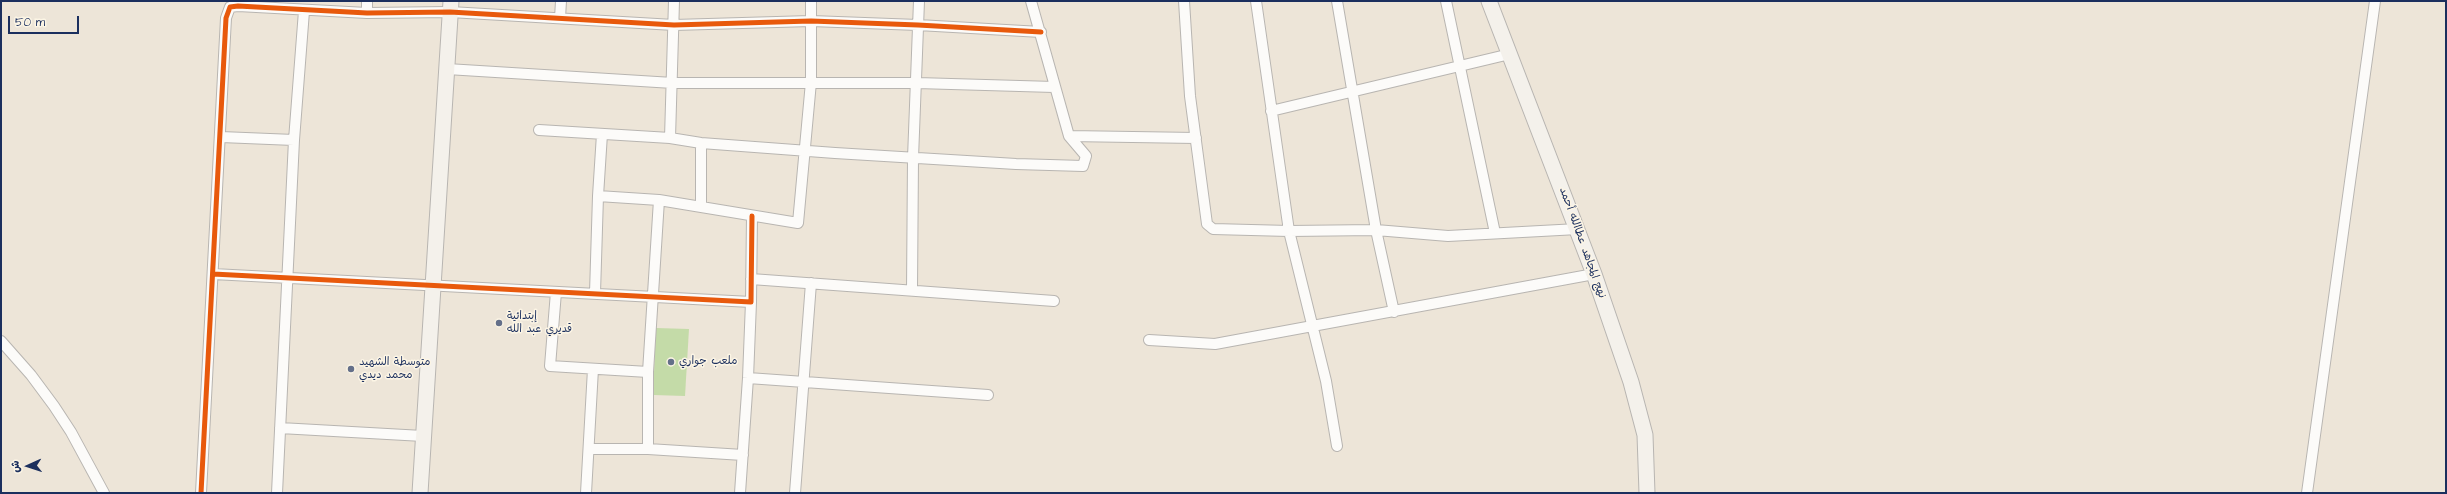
<!DOCTYPE html>
<html>
<head>
<meta charset="utf-8">
<style>
	body { margin:0 }
	#map { position:relative; width:2447px; height:494px; overflow:hidden; background:#ede5d8; font-family:"Architects Daughter","Playpen Sans Arabic",sans-serif }
	canvas { display:block }
	.frame { position:absolute; inset:0; border:2px solid #1b2f5e; pointer-events:none }
	.north { position:absolute; left:8px; top:446px; width:40px; height:40px; -webkit-text-stroke:3px #fcf5e5; paint-order:stroke; rotate:267deg; font-size:11px; font-weight:700; line-height:16px; text-align:center; color:#1b2f5e }
	.north::after { content:''; display:block; margin:auto; width:14px; height:18px; background:#1b2f5e; clip-path:polygon(50% 0,100% 100%,50% 72%,0 100%) }
	.scale { position:absolute; left:8px; top:16px; width:71px; height:18px; box-sizing:border-box; border:2px solid #1b2f5e; border-top:0; padding-left:5px; font-size:12px; line-height:14px; white-space:nowrap; color:#1b2f5e; -webkit-text-stroke:3px #fcf5e5; paint-order:stroke }
</style>
</head>
<body>
<div id="map">
<canvas width="2447" height="494"></canvas>
<div class="frame"></div>
<div class="north">ش</div>
<div class="scale">50 m</div>
</div>
<script>
const context = document.querySelector('canvas').getContext('2d');
context.lineJoin = 'round';
function fillPath(path, color) {
  context.fillStyle = color;
  context.fill(path, 'evenodd');
}
function poly(rows) {
  const path = new Path2D();
  for (const r of rows) {
    path.moveTo(r[0], r[1]);
    for (let i = 2; i < r.length; i += 2) path.lineTo(r[i], r[i + 1]);
  }
  return path;
}
function trace(path, color, width, dash) {
  context.strokeStyle = color;
  context.lineWidth = width;
  context.lineCap = dash ? 'butt' : 'round';
  context.setLineDash(dash || []);
  context.stroke(path);
}
function label(font, color, halo, rows, align = 'center') {
  context.font = font + ' "Architects Daughter","Playpen Sans Arabic",sans-serif';
  context.lineWidth = 3;
  context.setLineDash([]);
  context.textBaseline = 'middle';
  context.strokeStyle = halo;
  context.fillStyle = color;
  for (const [text, x, y, turn = 0] of rows) {
    context.save();
    context.translate(x, y);
    context.rotate((+turn || 0) * Math.PI / 180);
    context.textAlign = isNaN(turn) ? turn : align;
    if (halo) context.strokeText(text, 0, 0);
    context.fillText(text, 0, 0);
    context.restore();
  }
}
const green = poly([
	[656,328,689,329,685,396,653,395]
]);
const street = poly([
	[1184,1,1190,96,1207,224,1213,229,1289,231,1376,230,1448,236,1578,229],
	[1256,1,1289,231,1326,381,1337,446],
	[1337,1,1376,230,1394,312],
	[1446,1,1495,233],
	[367,13,367,1],
	[560,18,561,1],
	[447,69,673,83,917,83,1054,87],
	[1271,111,1510,54],
	[539,130,670,138,701,143,835,153,1016,164,1083,166,1086,156,1069,136,1031,1],
	[602,134,598,196,659,200,798,223,811,82,811,1],
	[1069,136,1196,138],
	[221,137,294,140],
	[670,138,674,1],
	[701,143,701,206],
	[213,274,751,302,752,216],
	[751,279,1054,301],
	[912,290,913,158,919,1],
	[556,292,550,366,648,372],
	[595,293,598,196],
	[1149,340,1215,344,1594,274],
	[1,341,31,375,54,406,71,432,104,493],
	[748,378,988,395],
	[280,428,423,436],
	[589,449,648,449,743,455],
	[648,449,648,372,659,200],
	[201,493,226,18,230,7,238,6,367,13,450,12,674,25,811,21,918,25,1041,32],
	[277,493,294,140,304,11],
	[586,493,593,369],
	[740,493,748,378,751,302],
	[795,493,811,283],
	[2307,493,2375,1]
]);
const secondary = poly([
	[1489,1,1594,274,1631,382,1645,435,1647,493],
	[420,493,451,1]
]);
const cycleway = poly([
	[213,274,751,302,752,216],
	[201,493,226,18,230,7,238,6,367,13,450,12,674,25,811,21,918,25,1041,32]
]);
const markers = [
	[499,323,4,"#646f89"],
	[671,362,4,"#646f89"],
	[351,369,4,"#646f89"]
];
const streetNames = [
	["نهج المجاهد عطاالله أحمد",1582,243,70]
];
const poiNames = [
	["إبتدائية",507,317],
	["قديري عبد الله",507,330],
	["ملعب جواري",679,362],
	["متوسطة الشهيد",359,363],
	["محمد ديدي",359,376]
];
fillPath(green, '#c4dba8');
trace(street, '#b8b5b1', 12);
trace(secondary, '#b8b5b1', 17);
trace(street, '#fcfbf9', 10);
trace(secondary, '#f4f1eb', 15);
trace(cycleway, '#e8590c', 5);
for (const [x, y, r, color] of markers) {
  const dot = new Path2D();
  dot.arc(x, y, r, 0, 2 * Math.PI);
  context.fillStyle = color;
  context.fill(dot);
  trace(dot, '#fcf5e5', 1.5);
}
label('11px', '#1b2f5e', '#fcf5e5', streetNames);
label('11px', '#1b2f5e', '#fcf5e5', poiNames, 'left');
</script>
</body>
</html>
